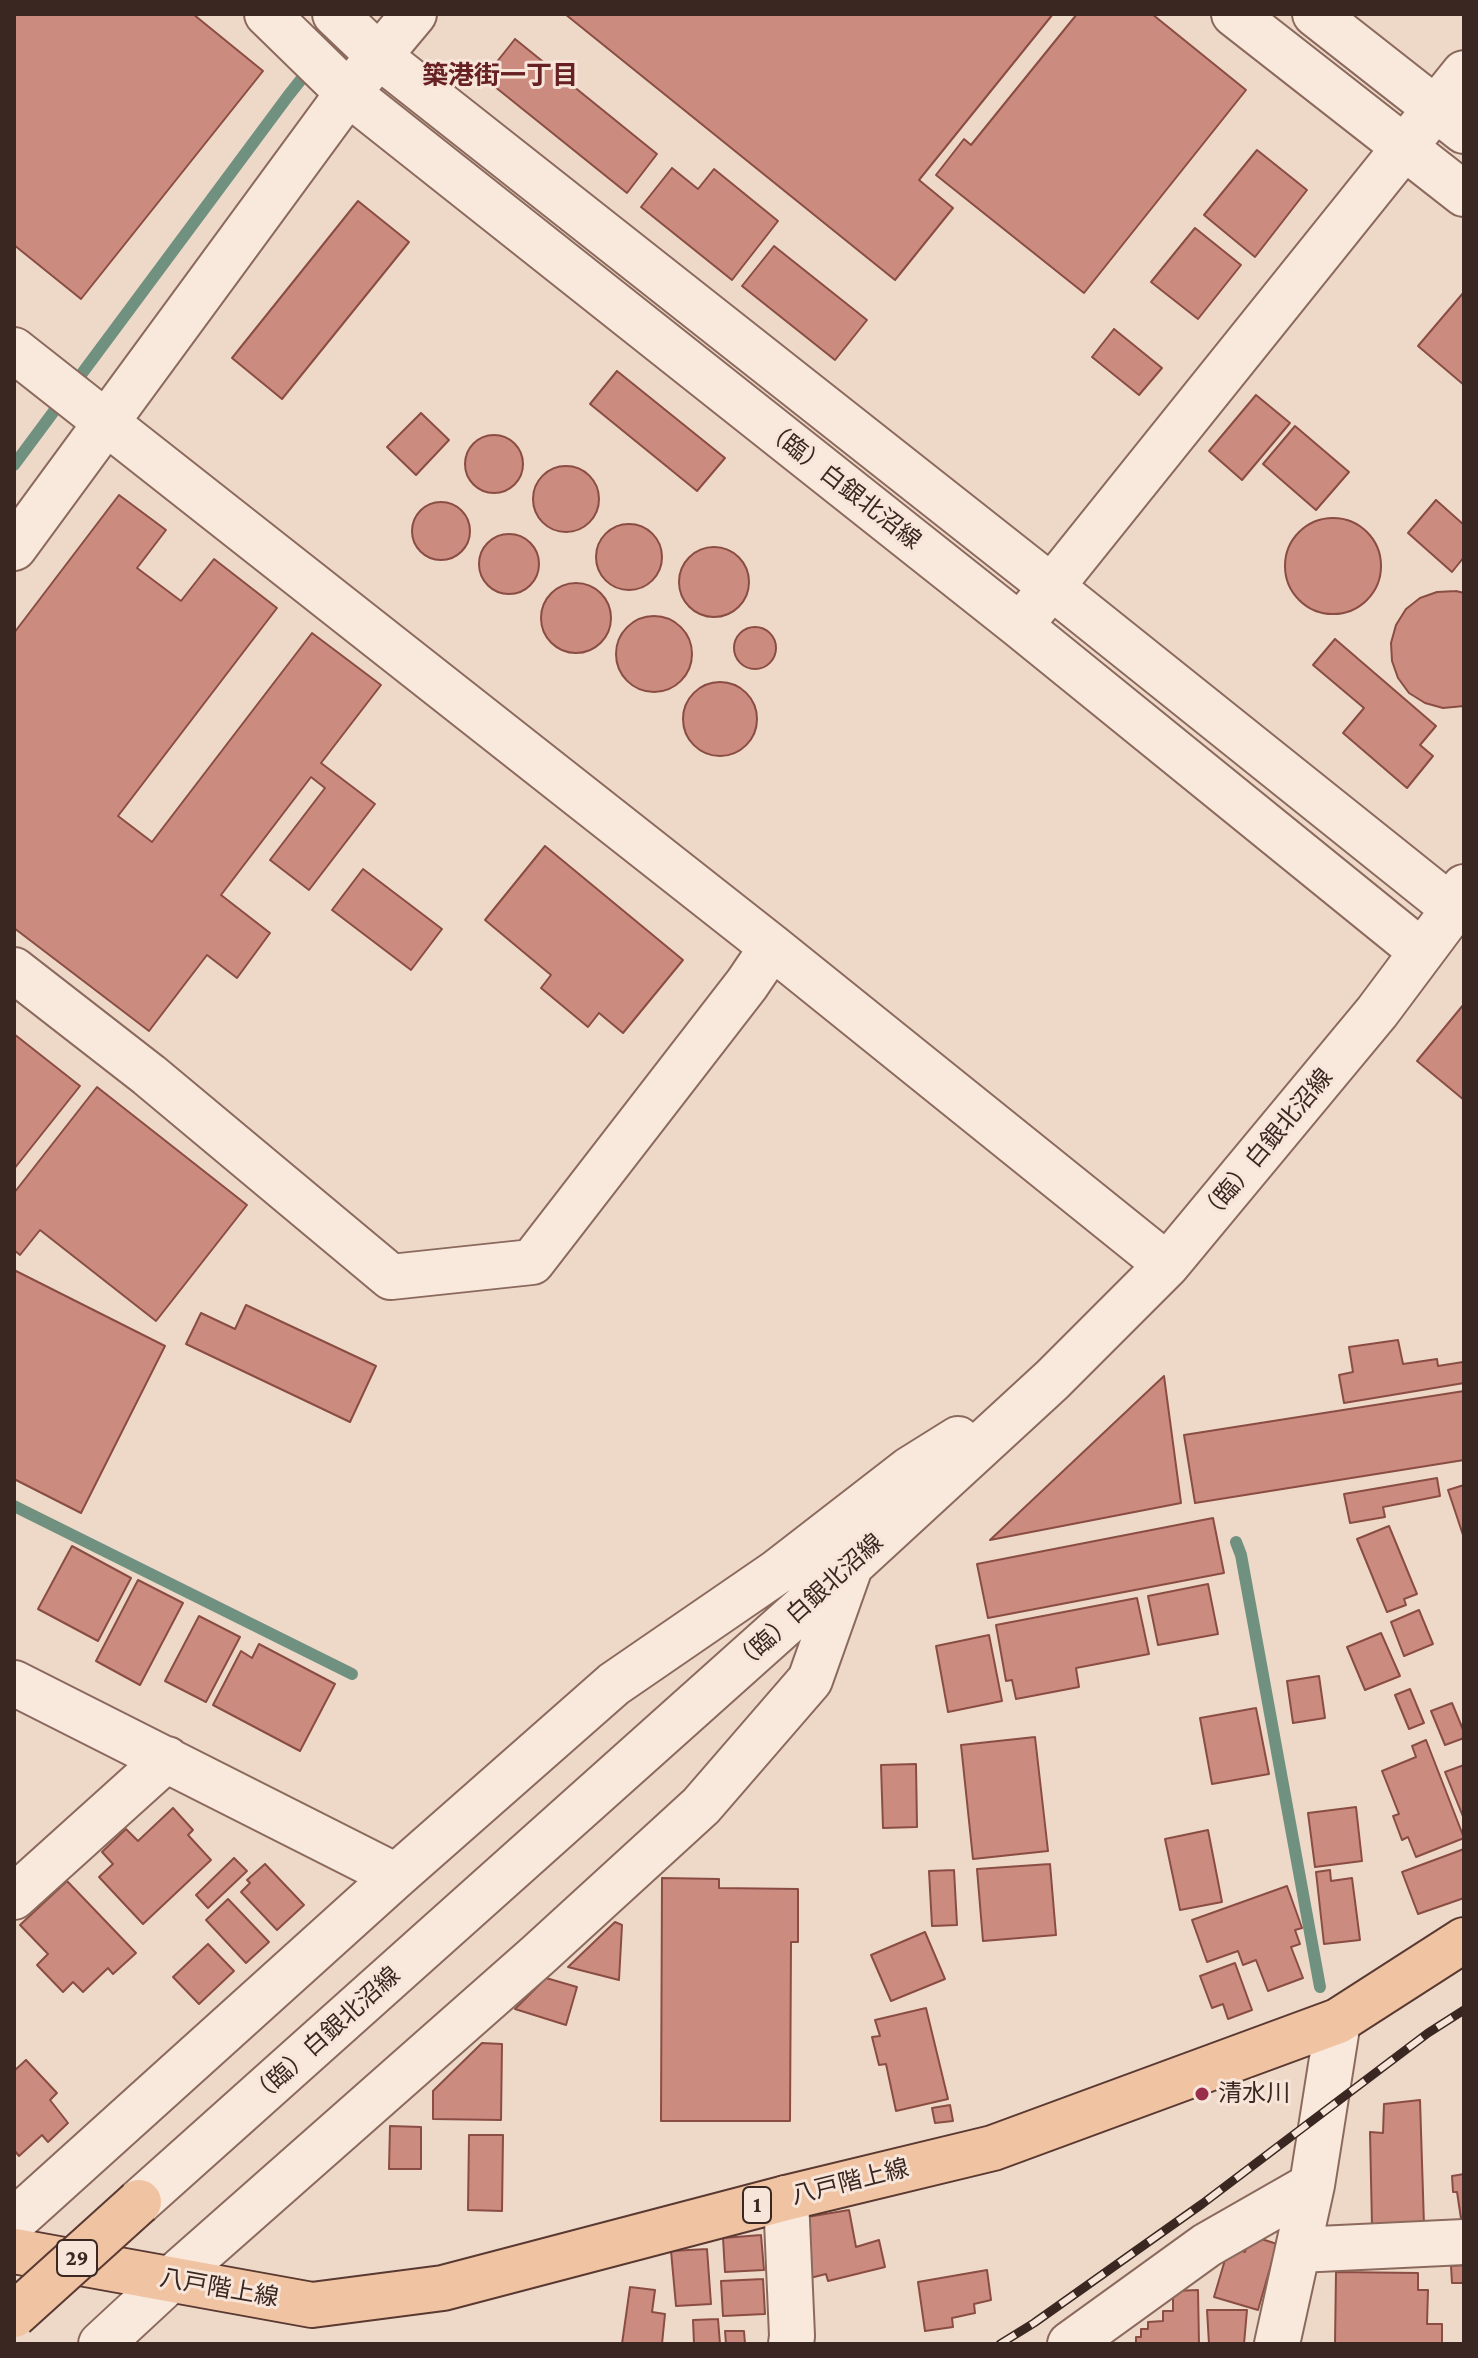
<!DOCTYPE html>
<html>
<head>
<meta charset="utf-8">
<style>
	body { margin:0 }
	#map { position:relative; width:1478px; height:2358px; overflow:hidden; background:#eed9c8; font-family:"Crimson Pro",serif }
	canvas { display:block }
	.frame { position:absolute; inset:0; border:16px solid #3b2721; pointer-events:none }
</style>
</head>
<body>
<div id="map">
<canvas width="1478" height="2358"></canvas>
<div class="frame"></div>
</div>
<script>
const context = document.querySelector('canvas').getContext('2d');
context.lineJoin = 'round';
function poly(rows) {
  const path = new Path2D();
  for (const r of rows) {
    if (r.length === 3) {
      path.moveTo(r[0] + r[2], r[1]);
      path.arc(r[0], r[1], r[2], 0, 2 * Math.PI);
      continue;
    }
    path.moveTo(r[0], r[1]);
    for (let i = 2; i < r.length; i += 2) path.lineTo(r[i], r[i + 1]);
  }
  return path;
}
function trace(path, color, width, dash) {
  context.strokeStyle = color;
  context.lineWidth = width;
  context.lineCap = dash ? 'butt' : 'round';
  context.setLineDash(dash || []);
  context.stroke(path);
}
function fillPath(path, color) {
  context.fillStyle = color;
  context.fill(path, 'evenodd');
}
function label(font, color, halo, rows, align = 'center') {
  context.font = font + ' "Crimson Pro","Noto Sans JP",serif';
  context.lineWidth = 6;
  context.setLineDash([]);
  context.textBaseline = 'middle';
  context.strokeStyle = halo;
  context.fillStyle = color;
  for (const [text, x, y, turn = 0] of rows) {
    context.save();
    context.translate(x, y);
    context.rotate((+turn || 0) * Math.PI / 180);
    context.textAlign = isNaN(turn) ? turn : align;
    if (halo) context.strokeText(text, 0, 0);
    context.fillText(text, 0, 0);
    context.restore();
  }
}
const stream = poly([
	[14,465,288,96,341,29],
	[14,1506,352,1674],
	[1236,1542,1241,1555,1320,1987]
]);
const building = poly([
	[14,14,193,14,263,71,81,299,14,245,14,14],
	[565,14,1053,14,919,180,953,208,895,280,565,14],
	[1077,14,1152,14,1246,90,1084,293,936,175,964,139,971,145,1077,14],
	[515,39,657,154,627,193,484,78,515,39],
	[1257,150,1307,190,1255,257,1204,215,1257,150],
	[672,168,698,189,714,169,778,221,732,280,641,207,672,168],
	[358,201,409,242,282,399,232,358,358,201],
	[1195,228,1241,265,1198,319,1151,282,1195,228],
	[774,246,867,320,835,360,742,286,774,246],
	[1464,292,1464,385,1418,346,1464,292],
	[1114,329,1162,368,1139,395,1092,357,1114,329],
	[617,371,725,458,697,491,590,404,617,371],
	[1256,395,1290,423,1242,480,1209,451,1256,395],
	[421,413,449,440,416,475,387,447,421,413],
	[1295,426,1349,472,1316,510,1263,464,1295,426],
	[494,464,29],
	[566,499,33],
	[119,495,166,530,137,568,181,601,214,559,277,608,118,816,152,842,312,633,381,685,321,763,375,804,309,890,270,860,325,788,311,777,221,895,270,933,237,978,207,955,149,1031,14,928,14,633,119,495],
	[1436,500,1464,525,1464,557,1452,572,1408,533,1436,500],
	[441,531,29],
	[1333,566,48],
	[629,557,33],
	[509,564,30],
	[714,582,35],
	[576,618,35],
	[1456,591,1464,593,1464,706,1443,708,1425,703,1409,693,1398,678,1392,661,1391,643,1396,625,1406,609,1420,598,1437,592,1456,591],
	[654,654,38],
	[755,648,21],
	[1335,639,1436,726,1420,745,1433,756,1407,788,1343,733,1364,708,1313,665,1335,639],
	[720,719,37],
	[545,846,683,960,623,1033,599,1013,588,1027,541,988,551,975,485,920,545,846],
	[363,869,442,929,411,970,332,910,363,869],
	[1464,1004,1464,1100,1417,1061,1464,1004],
	[14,1034,80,1086,14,1169,14,1034],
	[97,1087,247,1205,156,1321,40,1230,20,1255,14,1250,14,1193,97,1087],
	[14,1270,165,1346,81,1513,14,1479,14,1270],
	[246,1305,376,1366,350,1422,186,1344,201,1313,235,1329,246,1305],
	[1398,1340,1403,1364,1437,1359,1438,1366,1463,1362,1464,1383,1344,1403,1339,1375,1353,1372,1349,1347,1398,1340],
	[1164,1376,1181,1503,990,1540,1164,1376],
	[1464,1391,1464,1460,1195,1503,1184,1435,1464,1391],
	[1437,1478,1440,1496,1383,1507,1385,1517,1350,1523,1344,1494,1437,1478],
	[1464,1485,1464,1538,1448,1490,1464,1485],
	[1213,1518,1224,1573,988,1618,977,1564,1213,1518],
	[1389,1526,1417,1594,1404,1599,1406,1605,1387,1612,1357,1539,1389,1526],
	[72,1546,131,1578,98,1641,38,1609,72,1546],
	[138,1580,183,1603,140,1685,96,1661,138,1580],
	[1208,1584,1218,1634,1158,1645,1148,1596,1208,1584],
	[1137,1598,1149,1654,1076,1668,1079,1687,1016,1699,1012,1680,1006,1681,996,1625,1137,1598],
	[1419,1610,1433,1644,1404,1656,1391,1622,1419,1610],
	[199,1616,240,1637,206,1702,165,1681,199,1616],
	[1381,1633,1400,1676,1365,1690,1347,1647,1381,1633],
	[989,1635,1002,1701,948,1712,936,1646,989,1635],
	[259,1644,335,1684,300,1751,213,1705,241,1651,252,1658,259,1644],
	[1319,1676,1325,1718,1293,1723,1287,1681,1319,1676],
	[1410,1689,1424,1723,1409,1729,1395,1695,1410,1689],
	[1452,1703,1464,1732,1464,1738,1445,1745,1431,1711,1452,1703],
	[1256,1708,1269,1774,1212,1784,1200,1718,1256,1708],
	[1035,1737,1048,1851,973,1859,961,1745,1035,1737],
	[1426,1740,1464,1838,1416,1857,1408,1837,1402,1840,1393,1816,1399,1814,1382,1771,1416,1757,1412,1746,1426,1740],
	[916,1764,917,1827,883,1828,881,1765,916,1764],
	[1464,1765,1464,1819,1445,1772,1464,1765],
	[1356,1807,1362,1861,1315,1867,1308,1813,1356,1807],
	[173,1808,193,1830,188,1835,211,1860,143,1924,99,1877,113,1864,102,1852,126,1829,138,1841,173,1808],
	[1208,1830,1222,1902,1180,1910,1165,1839,1208,1830],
	[1464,1849,1464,1898,1418,1914,1402,1872,1464,1849],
	[234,1858,247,1871,208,1908,196,1895,234,1858],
	[265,1864,304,1905,277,1930,241,1892,250,1883,247,1880,265,1864],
	[1050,1864,1056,1935,983,1941,977,1869,1050,1864],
	[954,1870,957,1925,932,1926,929,1871,954,1870],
	[1330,1870,1331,1881,1352,1878,1360,1940,1324,1944,1316,1872,1330,1870],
	[662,1878,719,1879,719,1888,798,1889,798,1942,791,1942,790,2121,661,2121,662,1878],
	[67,1881,136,1953,113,1974,108,1968,83,1992,73,1982,63,1992,37,1965,48,1954,20,1925,67,1881],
	[1287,1886,1302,1928,1295,1930,1300,1944,1291,1947,1303,1978,1268,1991,1256,1960,1243,1965,1238,1951,1207,1962,1192,1920,1287,1886],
	[228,1899,269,1942,246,1963,206,1920,228,1899],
	[615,1922,622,1925,619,1980,568,1967,615,1922],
	[925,1932,945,1979,891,2001,871,1955,925,1932],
	[208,1944,234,1971,199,2004,173,1977,208,1944],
	[1235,1963,1252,2010,1228,2019,1223,2004,1212,2008,1200,1976,1235,1963],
	[546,1978,577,1987,566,2025,515,2009,546,1978],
	[926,2008,948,2099,896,2111,886,2064,879,2065,872,2037,880,2036,875,2020,926,2008],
	[482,2043,502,2044,501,2120,433,2119,433,2091,482,2043],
	[26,2060,57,2093,50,2100,68,2123,48,2142,42,2135,19,2156,14,2150,14,2071,26,2060],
	[1420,2100,1424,2225,1372,2226,1370,2132,1383,2133,1384,2104,1420,2100],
	[950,2105,953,2121,935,2123,932,2108,950,2105],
	[390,2126,421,2127,421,2169,389,2169,390,2126],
	[469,2135,503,2135,502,2211,468,2210,469,2135],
	[1464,2174,1464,2224,1462,2225,1457,2192,1453,2192,1452,2176,1464,2174],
	[849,2210,856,2247,879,2240,885,2267,828,2281,826,2274,810,2278,801,2218,849,2210],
	[761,2235,764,2270,725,2272,723,2238,761,2235],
	[1249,2235,1277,2244,1258,2310,1214,2297,1227,2253,1234,2248,1245,2252,1249,2235],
	[707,2249,711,2304,676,2306,671,2251,707,2249],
	[1464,2265,1464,2283,1452,2283,1451,2266,1464,2265],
	[987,2270,991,2300,974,2304,975,2313,952,2318,953,2327,925,2331,918,2282,987,2270],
	[1336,2272,1418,2273,1418,2290,1428,2290,1427,2324,1442,2324,1442,2344,1335,2344,1336,2272],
	[763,2279,765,2314,723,2316,721,2281,763,2279],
	[630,2287,655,2290,652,2312,665,2314,662,2344,622,2344,630,2287],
	[1198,2290,1199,2344,1128,2344,1136,2343,1136,2337,1141,2337,1141,2329,1148,2329,1148,2322,1163,2321,1163,2311,1173,2311,1173,2291,1198,2290],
	[1207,2310,1247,2310,1244,2344,1209,2344,1207,2310],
	[718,2319,720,2344,694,2344,693,2320,718,2319],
	[725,2331,744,2331,745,2344,726,2344,725,2331]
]);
const minor = poly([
	[267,14,348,93,1019,625,1422,952],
	[335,14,380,57,1053,588,1454,909],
	[1234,14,1464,194],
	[1315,14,1464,131],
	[14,350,772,947,1167,1265],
	[14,548,348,93,414,14],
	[1032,611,1464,73],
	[14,970,149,1075,391,1277,532,1262,747,984,772,947],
	[14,1683,396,1876],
	[14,1897,167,1759],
	[786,2198,792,2336,791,2344],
	[139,2202,851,1565,1052,1380,1167,1265,1377,1012,1454,909,1464,887],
	[14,2221,396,1876,614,1684,777,1572,910,1469,958,1439],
	[1298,2250,1464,2242],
	[101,2344,170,2280,537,1956,701,1806,810,1680,849,1570],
	[1070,2344,1207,2245,1312,2185],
	[1277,2344,1312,2185,1338,2021]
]);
const major = poly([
	[14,2251,312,2305,443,2288,786,2198,993,2148,1338,2021,1464,1940]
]);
const rail = poly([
	[1000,2344,1034,2323,1202,2204,1428,2033,1464,2010]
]);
const majorBridge = poly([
	[14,2315,139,2202]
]);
const markers = [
	[1202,2094,8,"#992e4a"]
];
const shields = [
	[757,2205,28],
	[77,2258,40]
];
const shieldNames = [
	["1",757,2205],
	["29",77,2258]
];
const streetNames = [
	["（臨）白銀北沼線",842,485,38],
	["（臨）白銀北沼線",1266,1146,-50],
	["（臨）白銀北沼線",808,1603,-42],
	["（臨）白銀北沼線",325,2036,-42],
	["八戸階上線",850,2182,-14],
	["八戸階上線",219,2288,10]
];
const poiNames = [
	["清水川",1218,2094]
];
const neighbourhoodNames = [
	["築港街一丁目",500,76]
];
trace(stream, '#709180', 12);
fillPath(building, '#cc8b7f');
trace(building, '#8a4d43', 2);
trace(minor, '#8b6a5d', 48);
trace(major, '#593931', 48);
trace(minor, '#f9e9dc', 44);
trace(major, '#f0c3a2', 44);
trace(rail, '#3b2721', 9);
trace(rail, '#f6e5d8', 6, [18]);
trace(majorBridge, '#593931', 48, []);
trace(majorBridge, '#f0c3a2', 44);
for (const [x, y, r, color] of markers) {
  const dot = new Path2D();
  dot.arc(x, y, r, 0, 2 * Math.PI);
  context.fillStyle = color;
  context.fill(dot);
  trace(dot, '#f6e5d8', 3);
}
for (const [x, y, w] of shields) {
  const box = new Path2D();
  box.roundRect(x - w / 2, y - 18, w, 36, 6);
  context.fillStyle = '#f6e5d8';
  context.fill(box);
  trace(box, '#3b2721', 2);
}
label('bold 22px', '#3b2721', null, shieldNames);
label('24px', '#3b2721', '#f6e5d8', streetNames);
label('24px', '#3b2721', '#f6e5d8', poiNames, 'left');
label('bold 26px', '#672024', '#f6e5d8', neighbourhoodNames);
</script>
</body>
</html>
